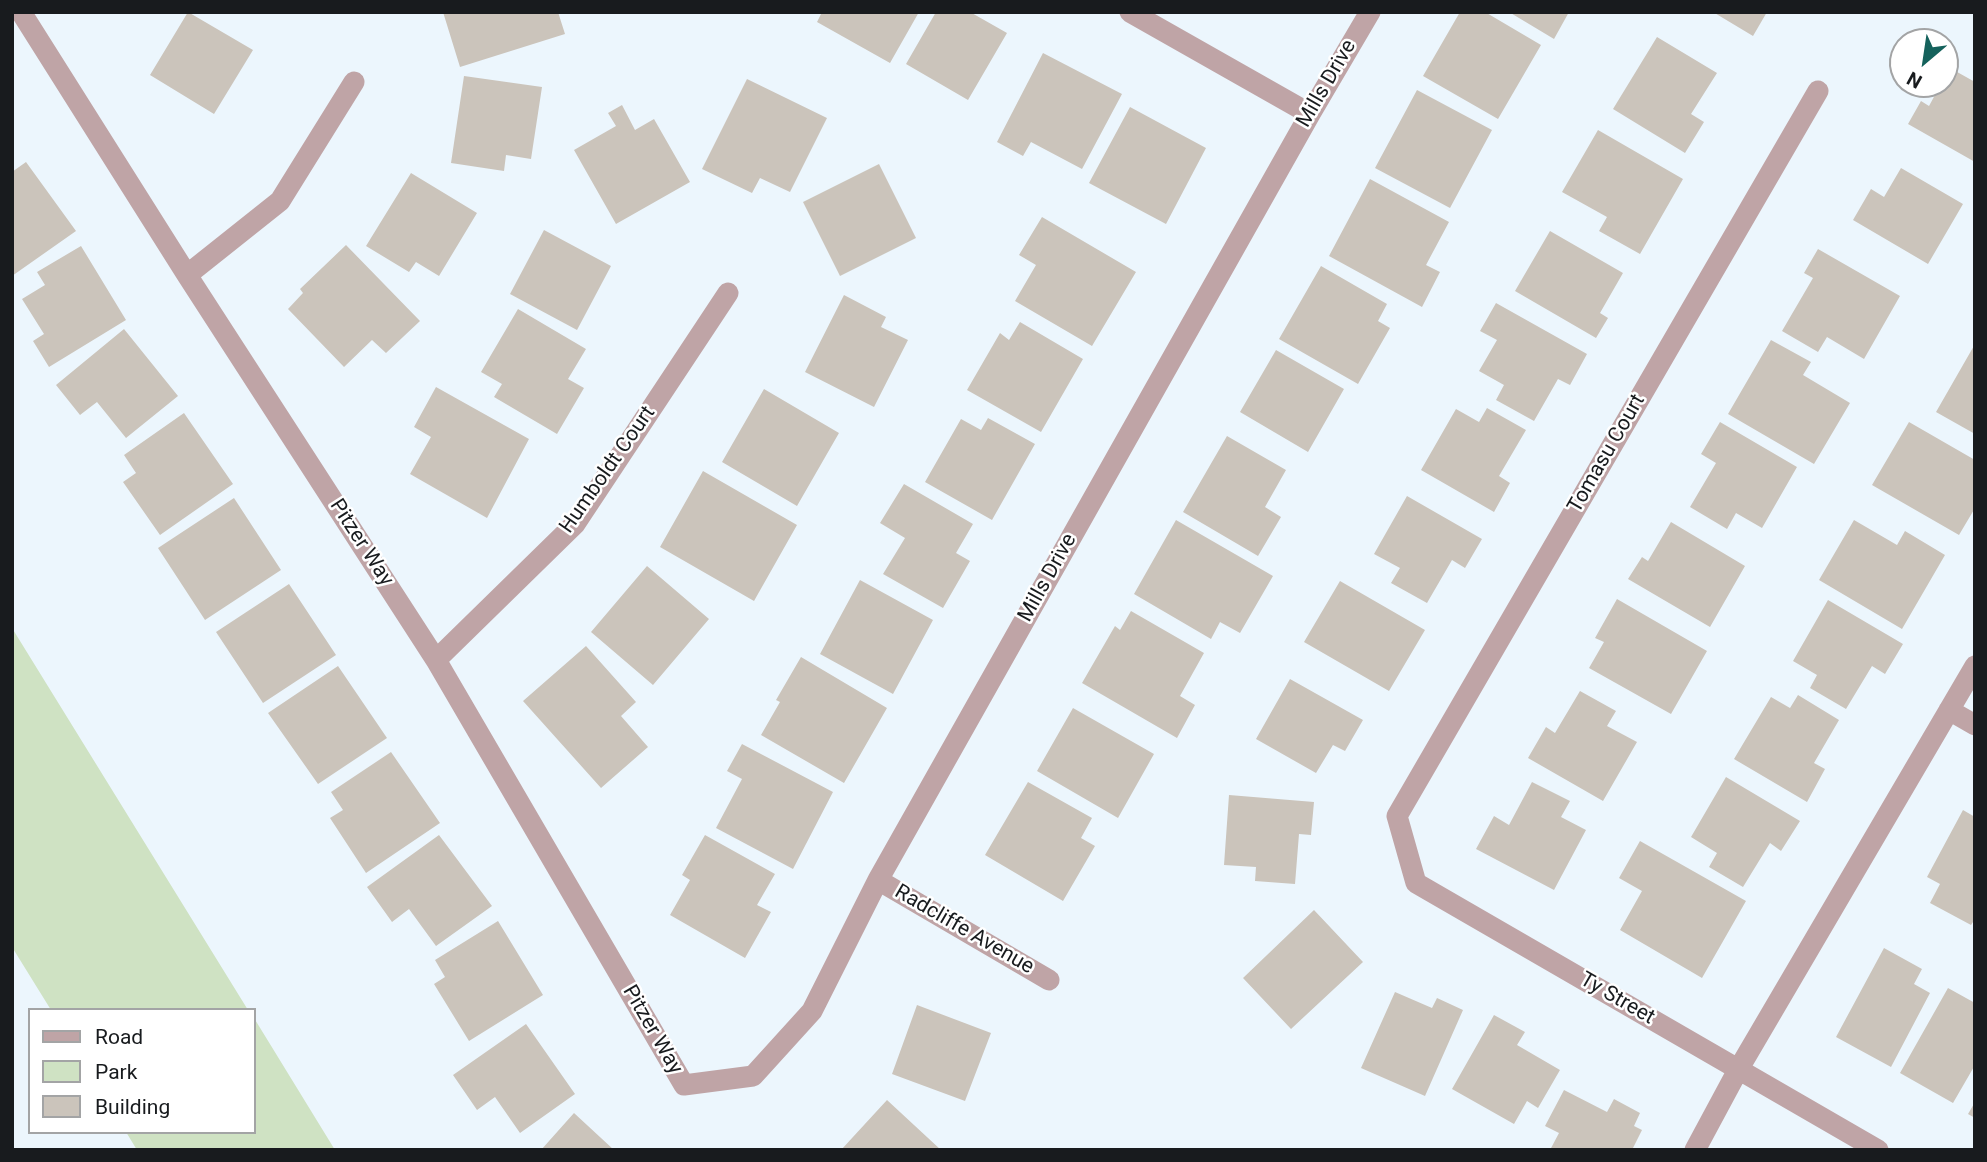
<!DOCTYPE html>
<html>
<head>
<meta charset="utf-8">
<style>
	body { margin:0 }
	#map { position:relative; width:1987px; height:1162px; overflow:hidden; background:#ecf6fd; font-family:Roboto,sans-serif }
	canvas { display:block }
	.frame { position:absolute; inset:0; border:14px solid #181b1e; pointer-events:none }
	.legend { position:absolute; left:28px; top:1008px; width:228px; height:126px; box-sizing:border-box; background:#fff; border:2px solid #a3a4a5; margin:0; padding:9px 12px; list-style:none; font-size:21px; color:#181b1e }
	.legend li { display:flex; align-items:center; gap:14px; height:35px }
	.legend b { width:35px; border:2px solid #a3a4a5 }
	.north { position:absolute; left:1889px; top:28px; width:70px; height:70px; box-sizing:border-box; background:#fff; border:2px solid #a3a4a5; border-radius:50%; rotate:209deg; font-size:19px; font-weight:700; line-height:28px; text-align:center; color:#181b1e }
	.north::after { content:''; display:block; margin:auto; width:24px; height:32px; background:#15625c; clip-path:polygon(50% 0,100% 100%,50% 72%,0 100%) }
</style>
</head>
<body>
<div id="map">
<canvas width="1987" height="1162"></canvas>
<div class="frame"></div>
<ul class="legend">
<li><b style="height:9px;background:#bfa4a6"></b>Road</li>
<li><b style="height:19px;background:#cfe2c3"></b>Park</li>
<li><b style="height:19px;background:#cbc4bb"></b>Building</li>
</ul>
<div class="north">N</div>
</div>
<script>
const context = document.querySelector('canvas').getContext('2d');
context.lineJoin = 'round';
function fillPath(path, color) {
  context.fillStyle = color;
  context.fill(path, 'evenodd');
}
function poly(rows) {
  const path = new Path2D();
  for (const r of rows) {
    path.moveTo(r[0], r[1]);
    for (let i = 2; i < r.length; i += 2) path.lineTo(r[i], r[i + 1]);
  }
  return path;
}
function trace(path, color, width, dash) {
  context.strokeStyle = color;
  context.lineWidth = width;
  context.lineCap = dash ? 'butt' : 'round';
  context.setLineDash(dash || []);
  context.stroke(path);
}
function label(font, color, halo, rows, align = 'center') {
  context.font = font + ' Roboto,sans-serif';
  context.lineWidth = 5;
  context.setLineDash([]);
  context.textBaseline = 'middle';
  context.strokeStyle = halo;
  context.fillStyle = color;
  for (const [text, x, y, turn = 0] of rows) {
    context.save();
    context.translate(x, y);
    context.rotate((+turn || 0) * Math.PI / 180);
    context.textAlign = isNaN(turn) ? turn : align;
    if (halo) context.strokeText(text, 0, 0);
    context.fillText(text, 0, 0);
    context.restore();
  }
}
const green = poly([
	[12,628,248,1010,51,1010,12,947],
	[254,1018,335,1150,137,1150,126,1132,254,1132]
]);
const building = poly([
	[188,12,253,50,214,114,150,75],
	[443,12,558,12,565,34,460,67],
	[822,12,919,12,890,63,817,22],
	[936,12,970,12,1007,33,968,100,906,64],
	[1460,12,1485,12,1541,45,1498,119,1423,76],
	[1509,12,1569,12,1554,39],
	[1713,12,1767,12,1753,36],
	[1657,37,1717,73,1691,114,1704,122,1685,153,1613,109],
	[1043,53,1122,94,1082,169,1031,142,1023,156,997,142],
	[1950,68,1975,82,1975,162,1908,124,1921,101,1929,106,1941,84,1945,84,1945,78],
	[464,76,542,87,531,159,506,155,504,171,451,163],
	[747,79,827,118,790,192,760,178,752,193,702,169],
	[1417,90,1492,130,1450,208,1375,168],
	[622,105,635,130,654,119,690,182,616,224,574,150,616,126,608,113],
	[1130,107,1206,148,1166,224,1089,183],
	[1598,130,1683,179,1640,254,1599,231,1607,217,1562,192],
	[26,162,76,231,12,276,12,172],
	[879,164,916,238,840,276,803,202],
	[1901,168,1963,204,1928,264,1853,220,1871,189,1884,197],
	[411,173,477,213,439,276,416,262,409,272,366,246],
	[1370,179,1449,222,1426,265,1440,272,1422,307,1329,256],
	[1042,217,1136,272,1092,346,1015,301,1036,265,1019,255],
	[544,230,611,266,577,330,510,294],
	[1550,231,1623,273,1600,313,1608,318,1596,338,1515,291],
	[346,245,420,321,386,353,372,340,344,367,288,309,303,293,300,289],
	[81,246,126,320,49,367,33,341,44,334,22,299,45,285,37,272],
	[1818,249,1900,296,1864,359,1827,337,1818,352,1782,331,1813,278,1804,273],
	[1321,266,1387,304,1378,321,1390,328,1358,384,1279,339],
	[844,295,886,317,881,327,908,340,874,407,805,372],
	[1496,303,1587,354,1570,385,1558,379,1534,421,1496,400,1504,385,1479,371,1497,340,1480,331],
	[518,309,586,349,568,379,584,388,557,434,494,397,502,384,481,372],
	[1020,322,1083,359,1041,432,967,390,1000,333,1009,340],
	[124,329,178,396,126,438,97,402,80,415,56,385],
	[1771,340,1811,362,1803,375,1850,403,1814,464,1728,414],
	[1975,344,1975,434,1936,412],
	[1276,350,1344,389,1308,452,1240,412],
	[436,387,529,439,487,518,410,474,431,437,414,427],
	[764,389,839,433,797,506,722,462],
	[1487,408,1526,430,1499,476,1510,483,1494,512,1421,470,1456,409,1479,422],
	[184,413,233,484,160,535,123,482,136,473,124,455],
	[988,418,1035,444,992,520,925,482,961,419,981,430],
	[1720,422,1797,467,1762,528,1736,513,1727,529,1690,507,1716,463,1701,454],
	[1909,422,1975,460,1975,508,1959,535,1872,485],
	[1227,436,1286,470,1265,507,1281,517,1258,556,1183,512],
	[703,471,797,525,754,601,660,547],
	[904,484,973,524,956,553,970,561,943,608,883,574,905,538,880,523],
	[1407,496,1482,539,1465,568,1452,560,1427,603,1391,583,1400,568,1374,554],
	[234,498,281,570,205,620,158,548],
	[1176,520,1273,576,1240,633,1220,622,1211,639,1134,594],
	[1854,520,1897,545,1905,531,1945,555,1902,629,1819,580],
	[1671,522,1745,566,1710,627,1628,579,1642,557,1648,561],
	[647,566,709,619,653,685,591,632],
	[860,580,933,620,893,694,820,654],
	[1340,581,1425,630,1389,691,1304,642],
	[289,584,336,655,263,703,216,632],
	[1617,599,1707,651,1671,714,1589,668,1604,642,1595,638],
	[1828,600,1903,644,1885,674,1872,666,1846,709,1810,688,1817,675,1793,661],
	[1131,611,1204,653,1180,696,1195,705,1177,738,1082,683,1115,626,1120,630],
	[586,646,636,702,621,716,648,747,601,788,523,701],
	[801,657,887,708,844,783,761,735,780,702,776,700],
	[338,666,387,738,318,784,268,713],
	[1290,679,1363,720,1345,751,1333,745,1316,773,1256,739],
	[1580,691,1616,711,1607,726,1637,742,1603,801,1528,758,1546,727,1555,733],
	[1798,695,1839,720,1814,763,1825,769,1807,802,1734,759,1771,697,1790,708],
	[1073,708,1154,754,1118,818,1037,771],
	[742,744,833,792,793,869,716,828,742,779,727,771],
	[391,752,440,823,366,873,330,818,343,810,331,792],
	[1726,777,1800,821,1781,851,1770,843,1743,887,1709,867,1717,853,1691,837],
	[1028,782,1092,818,1081,838,1095,846,1063,901,985,855],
	[1532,782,1570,801,1561,817,1586,830,1554,890,1476,849,1494,816,1509,825],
	[1229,795,1314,802,1311,835,1299,834,1295,884,1255,881,1256,867,1224,865],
	[1963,810,1975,817,1975,919,1971,925,1930,903,1940,884,1927,877],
	[439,835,492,906,436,946,409,909,392,922,367,887],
	[705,835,775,874,757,905,771,912,745,958,670,915,690,880,682,875],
	[1640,841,1746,901,1702,978,1620,930,1642,891,1619,878],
	[1314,910,1363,962,1291,1029,1243,978],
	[498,921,543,995,469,1041,434,984,445,977,435,960],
	[1884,948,1922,969,1914,984,1930,993,1891,1067,1836,1037],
	[1948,988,1975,1003,1975,1065,1953,1103,1900,1073],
	[1395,992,1432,1008,1437,998,1463,1010,1425,1096,1361,1068],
	[917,1005,991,1033,965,1101,892,1074],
	[1494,1015,1525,1032,1517,1045,1560,1070,1538,1108,1527,1101,1514,1124,1452,1089],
	[526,1024,575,1094,520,1133,495,1097,477,1110,453,1075],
	[1564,1090,1607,1112,1614,1099,1640,1113,1634,1126,1642,1130,1632,1150,1550,1150,1559,1133,1545,1126],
	[887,1100,941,1150,841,1150],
	[1975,1102,1975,1118,1968,1114],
	[574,1113,614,1150,541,1150]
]);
const minor = poly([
	[21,12,187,275,436,660,684,1085,753,1076,812,1011,878,880,1310,114,1370,12],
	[1130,12,1310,114],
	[1818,91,1397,816,1416,883,1878,1150],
	[187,275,280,201,354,82],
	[436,660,575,524,728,293],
	[1949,710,1975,725],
	[878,880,1049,980],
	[1695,1150,1738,1070,1975,666]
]);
const streetNames = [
	["Mills Drive",1327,84,-60],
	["Tomasu Court",1607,454,-60],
	["Humboldt Court",608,470,-55],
	["Pitzer Way",361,543,57],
	["Mills Drive",1048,578,-61],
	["Radcliffe Avenue",964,930,30],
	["Ty Street",1617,999,30],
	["Pitzer Way",652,1030,60]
];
fillPath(green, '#cfe2c3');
fillPath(building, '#cbc4bb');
trace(minor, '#bfa4a6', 21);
label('21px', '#181b1e', '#fff', streetNames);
</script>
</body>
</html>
